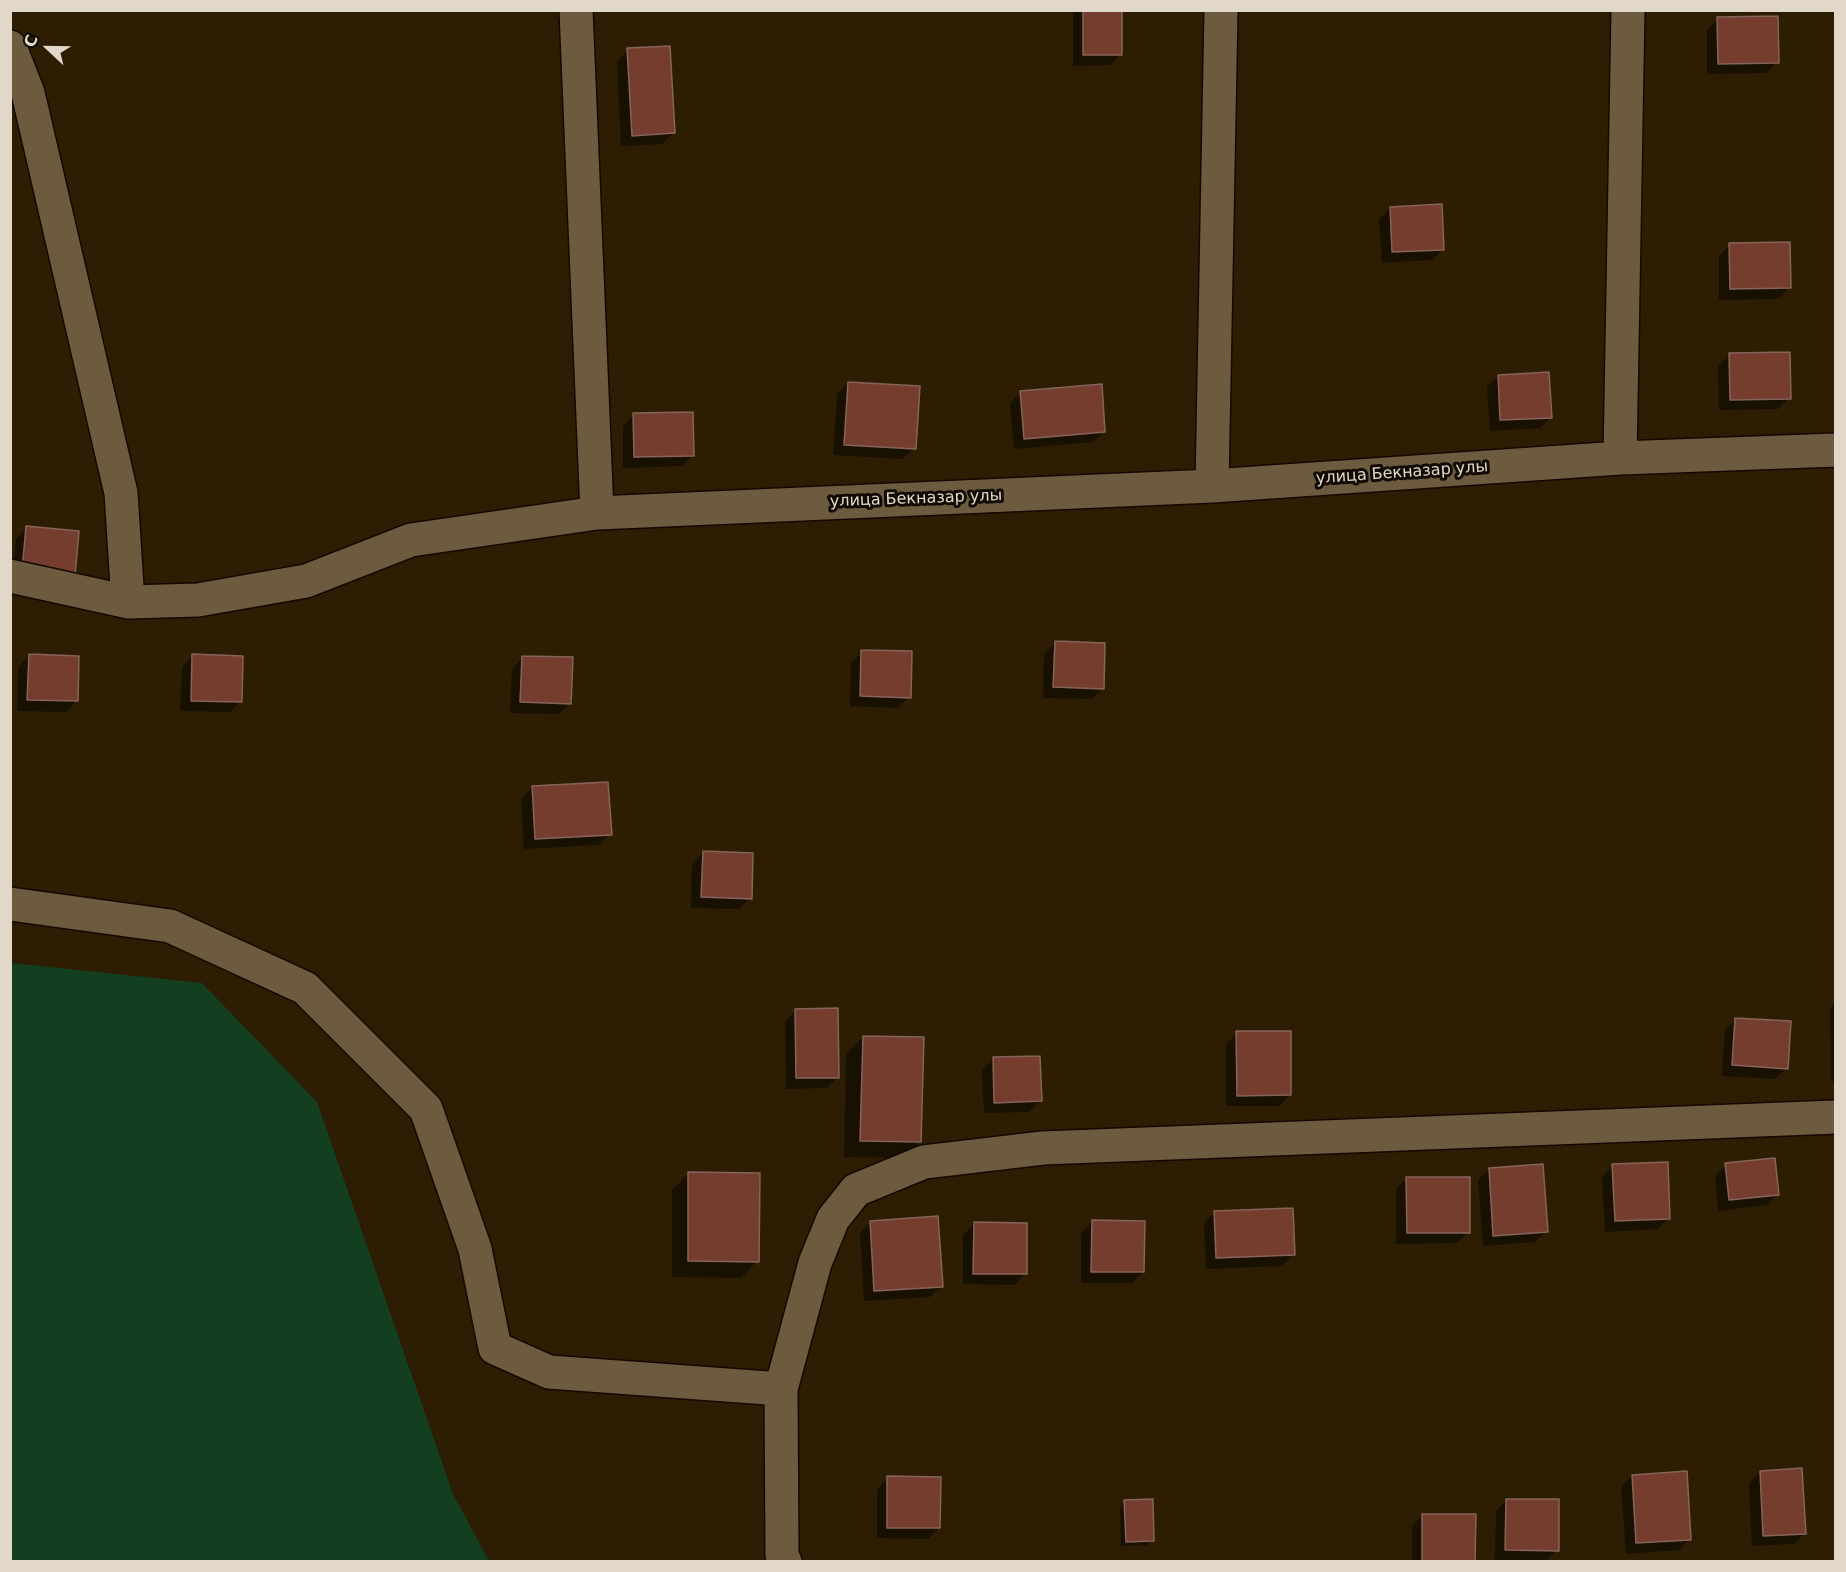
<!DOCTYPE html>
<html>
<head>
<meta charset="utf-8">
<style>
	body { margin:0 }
	#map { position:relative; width:1846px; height:1572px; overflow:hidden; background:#2d1e03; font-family:"DejaVu Sans",sans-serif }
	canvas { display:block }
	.frame { position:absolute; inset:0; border:12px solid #e2d8c9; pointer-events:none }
	.north { position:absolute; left:18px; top:18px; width:60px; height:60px; -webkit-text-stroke:4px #100a02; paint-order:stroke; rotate:292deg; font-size:16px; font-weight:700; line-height:24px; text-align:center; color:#e2d8c9 }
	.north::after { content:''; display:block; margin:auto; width:21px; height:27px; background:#e2d8c9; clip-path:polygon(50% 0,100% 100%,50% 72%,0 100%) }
</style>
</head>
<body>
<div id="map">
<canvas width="1846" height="1572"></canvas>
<div class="frame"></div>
<div class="north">С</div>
</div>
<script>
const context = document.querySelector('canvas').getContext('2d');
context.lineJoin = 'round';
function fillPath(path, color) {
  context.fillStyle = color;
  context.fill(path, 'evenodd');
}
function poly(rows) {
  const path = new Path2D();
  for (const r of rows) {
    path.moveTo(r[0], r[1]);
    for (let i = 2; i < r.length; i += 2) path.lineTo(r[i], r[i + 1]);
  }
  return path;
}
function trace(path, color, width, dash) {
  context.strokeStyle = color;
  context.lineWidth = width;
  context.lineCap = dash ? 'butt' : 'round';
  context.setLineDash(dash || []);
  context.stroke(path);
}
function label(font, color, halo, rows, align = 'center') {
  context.font = font + ' "DejaVu Sans",sans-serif';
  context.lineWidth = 6;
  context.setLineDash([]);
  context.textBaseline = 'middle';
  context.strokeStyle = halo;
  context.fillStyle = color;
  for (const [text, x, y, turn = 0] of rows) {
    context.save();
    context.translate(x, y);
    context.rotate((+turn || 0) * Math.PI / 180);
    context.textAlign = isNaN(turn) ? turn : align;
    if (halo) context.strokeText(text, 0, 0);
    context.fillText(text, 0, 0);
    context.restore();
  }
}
const green = poly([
	[11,963,202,983,317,1102,453,1494,489,1561,11,1561]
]);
const shadow = poly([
	[1073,10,1121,10,1121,54,1110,65,1073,66],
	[1718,19,1777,62,1766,73,1707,74,1707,30],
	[628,50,673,133,662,144,621,146,617,61],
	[1390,208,1443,249,1432,260,1382,263,1379,219],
	[1730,245,1789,288,1778,299,1719,300,1719,256],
	[1729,355,1789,398,1778,409,1719,410,1718,366],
	[1498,376,1551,417,1540,428,1490,431,1487,387],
	[848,383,914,448,903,459,833,455,837,394],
	[1021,392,1104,431,1093,442,1014,449,1010,403],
	[634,415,693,455,682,466,623,468,623,426],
	[27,528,73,575,12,581,16,539],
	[1055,643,1103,688,1092,699,1043,698,1044,654],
	[862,652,909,697,898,708,850,706,851,663],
	[29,656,76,701,66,712,17,711,18,667],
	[193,656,241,701,230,712,180,711,182,667],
	[522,658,570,703,559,714,510,713,512,669],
	[532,788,610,834,599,845,524,849,521,799],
	[703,853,750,898,739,909,691,908,692,864],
	[1836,1003,1836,1081,1831,1082,1830,1008],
	[796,1010,838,1077,827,1088,786,1089,785,1021],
	[1736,1019,1786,1068,1775,1079,1722,1076,1725,1030],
	[1237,1033,1290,1095,1279,1106,1226,1106,1226,1044],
	[863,1037,920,1141,903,1158,844,1157,846,1054],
	[993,1059,1040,1101,1029,1112,984,1113,982,1070],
	[1726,1165,1778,1194,1767,1205,1718,1211,1715,1176],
	[1613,1166,1669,1218,1658,1229,1605,1232,1602,1177],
	[1489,1169,1546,1231,1535,1242,1483,1246,1478,1180],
	[688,1174,757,1261,741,1278,672,1277,672,1190],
	[1407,1178,1468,1232,1457,1243,1396,1244,1396,1189],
	[1215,1212,1293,1255,1282,1266,1206,1269,1204,1223],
	[871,1222,941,1286,930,1297,864,1301,860,1233],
	[1092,1222,1143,1272,1132,1283,1081,1283,1081,1233],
	[974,1224,1025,1274,1014,1285,963,1284,963,1235],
	[1760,1472,1805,1533,1794,1544,1752,1546,1749,1483],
	[1632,1476,1690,1539,1679,1550,1626,1554,1621,1487],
	[888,1478,939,1528,928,1539,877,1538,877,1489],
	[1507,1500,1557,1550,1546,1561,1495,1560,1496,1511],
	[1125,1501,1152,1540,1147,1545,1121,1546,1120,1507],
	[1423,1515,1474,1562,1412,1562,1412,1526]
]);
const building = poly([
	[1083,10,1122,10,1122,55,1083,55,1083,10],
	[1778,16,1779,63,1718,64,1717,17,1778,16],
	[670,46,675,133,632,136,627,48,670,46],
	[1442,204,1444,250,1392,252,1390,207,1442,204],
	[1790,242,1791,288,1730,289,1729,243,1790,242],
	[1790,352,1791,399,1730,400,1729,353,1790,352],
	[1549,372,1552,418,1500,420,1498,375,1549,372],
	[848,382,920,386,916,449,844,445,848,382],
	[1102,384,1105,432,1024,439,1020,391,1102,384],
	[693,412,694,456,634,457,633,413,693,412],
	[26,526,79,531,75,576,22,571,26,526],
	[1055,641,1105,643,1104,689,1053,687,1055,641],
	[861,650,912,651,911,698,860,696,861,650],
	[29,654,79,656,78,701,27,700,29,654],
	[192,654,243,656,242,702,191,701,192,654],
	[522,656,573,657,571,704,520,702,522,656],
	[608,782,612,835,535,839,532,786,608,782],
	[703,851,753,853,752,899,701,897,703,851],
	[838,1008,839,1078,796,1078,795,1009,838,1008],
	[1735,1018,1791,1021,1788,1069,1732,1065,1735,1018],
	[1236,1031,1291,1031,1291,1095,1237,1096,1236,1031],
	[863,1036,924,1037,921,1142,860,1141,863,1036],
	[1040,1056,1042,1101,994,1103,993,1057,1040,1056],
	[1775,1158,1779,1195,1729,1200,1725,1163,1775,1158],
	[1668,1162,1670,1219,1615,1221,1612,1164,1668,1162],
	[1543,1164,1548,1232,1493,1236,1489,1168,1543,1164],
	[688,1172,760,1173,759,1262,688,1261,688,1172],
	[1406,1177,1470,1177,1470,1233,1407,1233,1406,1177],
	[1293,1208,1295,1255,1216,1258,1214,1211,1293,1208],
	[938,1216,943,1287,874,1291,870,1221,938,1216],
	[1092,1220,1145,1221,1144,1272,1091,1272,1092,1220],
	[974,1222,1027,1223,1027,1274,973,1274,974,1222],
	[1802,1468,1806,1534,1763,1536,1760,1471,1802,1468],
	[1687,1471,1691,1540,1636,1543,1632,1475,1687,1471],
	[887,1476,941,1477,940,1528,887,1528,887,1476],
	[1153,1499,1154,1541,1126,1542,1124,1500,1153,1499],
	[1506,1499,1559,1499,1559,1551,1505,1550,1506,1499],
	[1422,1514,1476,1514,1475,1562,1422,1562,1422,1514]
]);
const minor = poly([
	[576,10,597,513],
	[10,47,28,93,121,493,128,602],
	[1620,458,1628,10],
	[1212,486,1221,10],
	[10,576,128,602,198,600,306,581,411,540,597,513,1212,486,1620,458,1836,450],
	[10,904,170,926,305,988,426,1109,475,1249,495,1348,549,1372,781,1389,782,1555,785,1562],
	[781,1389,815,1263,833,1219,856,1190,924,1162,1043,1148,1836,1117]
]);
const streetNames = [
	["улица Бекназар улы",1402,473,-4],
	["улица Бекназар улы",916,499,-2]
];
fillPath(green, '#133e20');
fillPath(shadow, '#0007');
fillPath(building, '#753d2e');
trace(building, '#86645b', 1.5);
trace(minor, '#150800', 36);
trace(minor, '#6c5b3f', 33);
label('16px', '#e2d8c9', '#100a02', streetNames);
</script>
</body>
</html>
